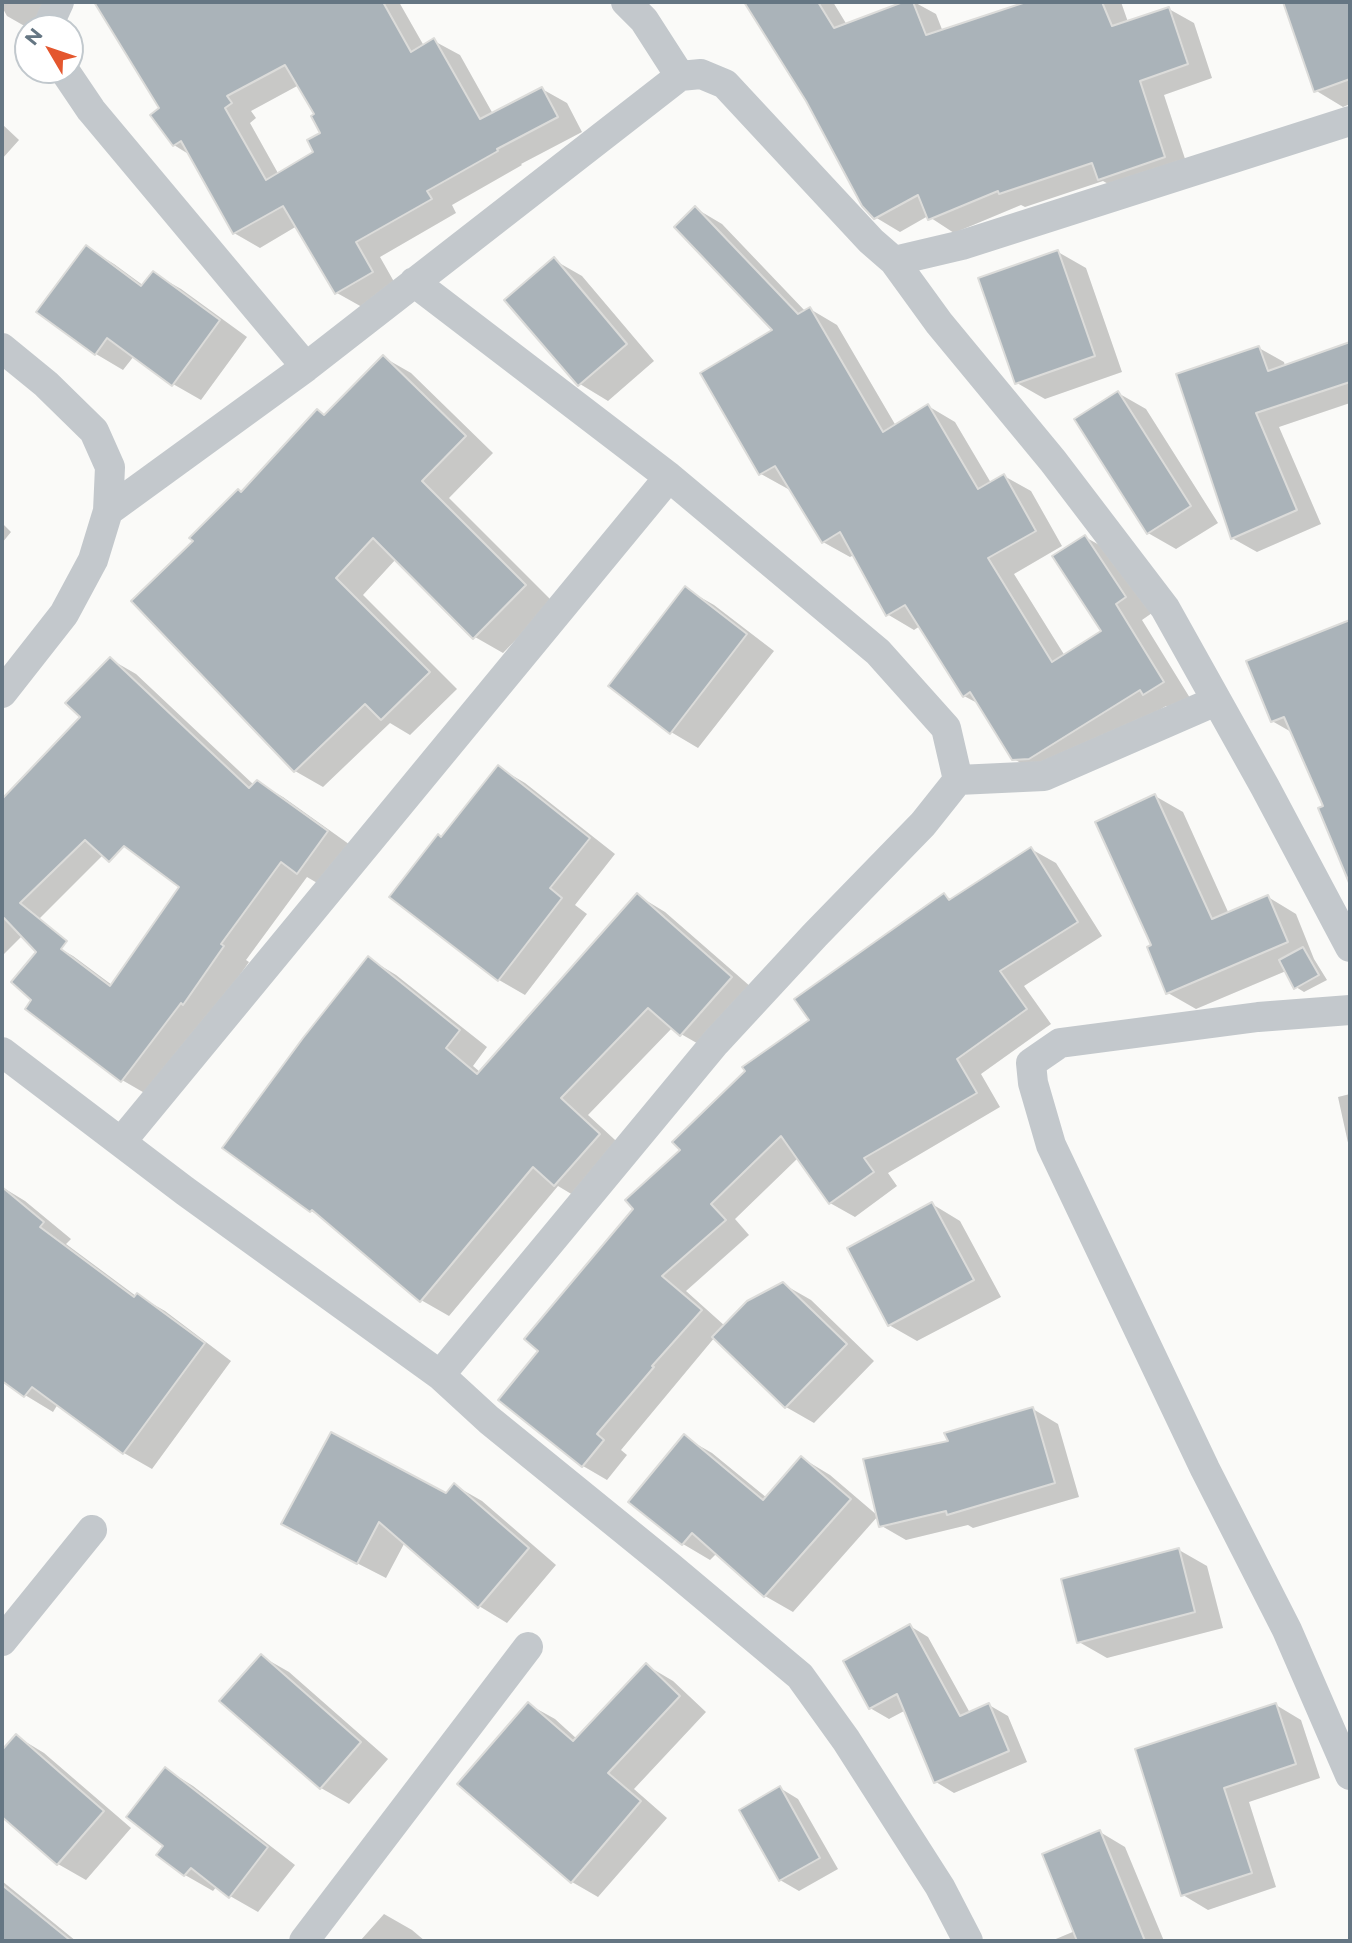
<!DOCTYPE html>
<html>
<head>
<meta charset="utf-8">
<style>
	body { margin:0 }
	#map { position:relative; width:1352px; height:1943px; overflow:hidden; background:#fafaf8; font-family:Montserrat,sans-serif }
	canvas { display:block }
	.frame { position:absolute; inset:0; border:4px solid #657683; pointer-events:none }
	.north { position:absolute; left:14px; top:14px; width:70px; height:70px; box-sizing:border-box; background:#fff; border:2px solid #c1c8cd; border-radius:50%; rotate:309deg; font-size:19px; font-weight:700; line-height:28px; text-align:center; color:#657683 }
	.north::after { content:''; display:block; margin:auto; width:24px; height:32px; background:#e4572e; clip-path:polygon(50% 0,100% 100%,50% 72%,0 100%) }
</style>
</head>
<body>
<div id="map">
<canvas width="1352" height="1943"></canvas>
<div class="frame"></div>
<div class="north">N</div>
</div>
<script>
const context = document.querySelector('canvas').getContext('2d');
context.lineJoin = 'round';
function fillPath(path, color) {
  context.fillStyle = color;
  context.fill(path, 'evenodd');
}
function poly(rows) {
  const path = new Path2D();
  for (const r of rows) {
    path.moveTo(r[0], r[1]);
    for (let i = 2; i < r.length; i += 2) path.lineTo(r[i], r[i + 1]);
  }
  return path;
}
function trace(path, color, width, dash) {
  context.strokeStyle = color;
  context.lineWidth = width;
  context.lineCap = dash ? 'butt' : 'round';
  context.setLineDash(dash || []);
  context.stroke(path);
}
const shadow = poly([
	[2,2,75,2,69,8,37,28,28,28,7,16,2,7],
	[125,2,399,2,424,46,434,41,460,55,493,114,542,89,567,103,582,132,521,164,522,165,452,205,456,213,380,257,397,287,362,307,337,293,297,226,260,248,234,233,190,155,174,145,162,109,104,15],
	[299,85,316,115,322,133,316,152,279,175,250,123,256,118,251,111],
	[747,2,833,2,847,25,907,2,914,2,936,14,943,32,1020,5,1019,2,1121,2,1128,22,1169,9,1194,23,1212,78,1164,95,1189,171,1124,193,1103,181,1025,207,1021,205,954,233,928,216,900,232,875,217,807,100],
	[1285,2,1350,2,1350,104,1343,107,1315,90],
	[2,124,19,140,2,159],
	[695,208,722,224,806,312,810,309,837,325,896,426,928,406,955,422,991,483,1004,476,1031,491,1062,546,1014,574,1065,656,1103,632,1085,537,1112,552,1152,613,1142,620,1190,698,1172,709,1166,706,1057,774,1041,775,1014,759,981,705,964,696,920,626,914,630,887,614,854,555,850,557,823,542,791,488,788,489,761,474,775,330],
	[86,247,114,264,144,286,153,273,181,289,247,337,201,400,173,384,134,356,123,370,96,354],
	[1058,252,1086,268,1122,372,1045,399,1017,383],
	[554,260,582,276,654,361,608,401,580,384],
	[1350,344,1350,403,1279,427,1321,524,1257,552,1232,538,1259,348,1284,362,1285,366],
	[383,357,411,373,493,453,449,498,553,602,503,653,475,637,396,559,363,595,457,689,410,735,390,723,323,787,295,771,242,493,325,416],
	[1118,393,1146,409,1218,523,1176,549,1148,533],
	[2,523,11,532,2,543],
	[686,589,714,605,774,651,698,748,671,732],
	[1350,622,1350,869,1344,866,1325,807,1293,733,1272,721,1249,662],
	[110,659,136,674,254,785,257,782,283,797,353,847,324,887,307,877,246,960,249,962,210,1018,148,1095,122,1080,34,1000,47,941,73,956,112,985,182,887,132,826,2,956,2,801,82,717],
	[498,767,525,783,615,854,575,905,587,914,525,995,499,980,441,838],
	[1155,796,1183,812,1229,914,1268,897,1296,914,1314,959,1327,980,1304,992,1296,987,1286,971,1196,1009,1168,993,1153,946],
	[1031,849,1056,863,1102,936,1024,986,1051,1024,981,1074,1000,1107,888,1173,897,1186,855,1217,830,1203,798,1158,735,1219,749,1235,686,1291,725,1326,783,1284,811,1300,874,1361,814,1423,786,1407,715,1337,621,1450,627,1455,607,1480,583,1466,541,1351,682,1150,812,1020,944,895,952,900],
	[637,895,665,912,759,994,709,1050,681,1034,673,1027,588,1115,627,1151,583,1201,558,1186,449,1316,421,1300,325,1219,311,1211,368,958,396,975,487,1047,473,1066,480,1072],
	[1350,1094,1350,1152,1338,1097],
	[2,1187,25,1201,71,1239,66,1244,136,1296,137,1295,165,1311,231,1361,152,1469,124,1453,58,1404,53,1412,25,1395,2,1378],
	[932,1204,960,1221,1001,1297,917,1341,889,1325],
	[1033,1409,1058,1424,1079,1497,973,1528,968,1525,906,1540,880,1525],
	[684,1437,712,1453,767,1498,802,1458,830,1475,878,1516,793,1612,765,1596,717,1553,710,1560,683,1544],
	[454,1485,482,1501,556,1565,507,1623,479,1606,405,1542,386,1578,312,1540,446,1495],
	[1179,1550,1207,1566,1223,1628,1107,1658,1079,1642],
	[910,1626,928,1637,970,1713,989,1705,1008,1716,1027,1762,954,1793,936,1782,906,1710,889,1719,870,1708],
	[261,1656,289,1672,388,1759,349,1804,321,1788,222,1701],
	[646,1665,673,1681,706,1712,634,1789,667,1818,598,1897,572,1882,528,1704,555,1719,577,1739],
	[1276,1705,1301,1720,1320,1778,1249,1802,1276,1887,1208,1910,1183,1895,1137,1750],
	[16,1736,44,1753,131,1828,86,1880,58,1864,2,1815,2,1753],
	[166,1769,193,1786,295,1865,258,1912,230,1896,217,1886,213,1891,185,1875,165,1846],
	[780,1788,798,1799,838,1869,799,1891,780,1880],
	[1100,1832,1125,1847,1164,1941,1051,1941,1075,1931],
	[2,1881,76,1941,2,1941],
	[384,1914,412,1930,425,1941,360,1941]
]);
const building = poly([
	[94,2,383,2,411,52,434,38,480,119,542,87,558,117,497,149,498,151,427,191,432,199,356,242,373,272,335,294,283,206,233,234,181,141,173,146,150,115,159,108,94,2],
	[285,65,314,114,311,116,320,133,307,140,313,152,266,180,225,108,232,103,227,96,285,65],
	[744,2,818,2,834,28,903,2,913,2,926,35,1026,2,1102,2,1112,26,1169,7,1188,64,1140,81,1165,157,1098,180,1092,163,999,194,998,191,928,220,918,195,874,219,862,206,806,101,744,2],
	[1283,2,1350,2,1350,79,1314,92,1283,2],
	[695,206,798,314,810,307,883,432,928,404,978,489,1004,474,1036,531,988,558,1052,662,1101,631,1052,556,1085,535,1126,597,1116,604,1164,682,1143,695,1140,690,1029,759,1012,760,970,692,963,697,905,605,886,616,840,532,822,543,775,466,759,475,700,373,772,330,674,227,695,206],
	[86,245,141,286,153,271,220,320,172,386,107,338,95,355,36,312,86,245],
	[1058,250,1095,356,1015,384,978,278,1058,250],
	[554,257,627,344,578,386,504,300,554,257],
	[1350,342,1350,382,1256,413,1297,510,1231,539,1176,374,1259,346,1268,371,1350,342],
	[383,355,466,436,422,481,526,585,473,639,373,538,336,578,430,672,381,720,365,704,294,772,131,601,193,541,189,538,238,489,241,492,317,409,324,415,383,355],
	[1118,391,1191,506,1147,534,1074,419,1118,391],
	[685,586,747,634,670,734,608,686,685,586],
	[1350,620,1350,885,1318,808,1323,806,1284,717,1271,722,1246,661,1350,620],
	[110,657,249,788,257,780,328,831,297,874,281,862,221,944,224,946,183,1005,181,1003,121,1082,25,1009,31,1000,11,982,36,952,4,918,2,921,2,799,80,717,65,703,110,657],
	[85,840,109,862,124,846,179,887,110,986,61,949,67,941,20,903,85,840],
	[498,765,590,838,550,888,562,898,498,981,389,897,438,834,441,837,498,765],
	[1155,794,1212,919,1268,895,1288,942,1166,994,1147,947,1151,945,1095,822,1155,794],
	[1031,847,1078,922,1000,971,1027,1009,957,1059,977,1093,864,1158,874,1172,829,1204,781,1136,711,1204,726,1220,662,1276,702,1310,652,1366,654,1367,597,1434,604,1440,582,1467,498,1400,538,1351,524,1339,633,1209,625,1200,680,1150,672,1142,745,1071,742,1067,809,1020,794,999,944,893,949,900,1031,847],
	[637,893,732,977,680,1036,648,1008,561,1098,600,1134,554,1186,533,1167,420,1302,312,1210,310,1212,222,1148,303,1038,368,956,460,1030,446,1048,477,1074,637,893],
	[1303,947,1319,975,1294,989,1279,960,1303,947],
	[2,1187,44,1222,40,1227,134,1297,137,1293,205,1343,123,1454,32,1387,24,1397,2,1381,2,1187],
	[932,1202,974,1280,888,1326,847,1248,932,1202],
	[783,1282,847,1344,785,1408,712,1337,747,1301,783,1282],
	[1033,1407,1055,1483,947,1515,946,1511,879,1527,863,1459,948,1441,944,1433,1033,1407],
	[331,1432,446,1493,454,1483,529,1548,478,1608,379,1522,357,1564,281,1524,331,1432],
	[684,1434,763,1500,801,1456,851,1499,764,1597,692,1533,682,1545,628,1502,684,1434],
	[1179,1548,1195,1612,1077,1643,1061,1579,1179,1548],
	[910,1624,960,1716,989,1703,1009,1751,934,1783,897,1694,869,1709,843,1661,910,1624],
	[261,1654,361,1742,320,1789,219,1701,261,1654],
	[646,1663,680,1696,608,1773,641,1801,571,1883,457,1784,528,1702,573,1741,646,1663],
	[1276,1703,1296,1764,1224,1788,1252,1873,1181,1896,1135,1749,1276,1703],
	[16,1734,104,1811,57,1865,2,1817,2,1750,16,1734],
	[165,1767,268,1847,229,1898,191,1868,184,1876,156,1855,163,1846,126,1817,165,1767],
	[780,1786,820,1858,779,1881,739,1810,780,1786],
	[1100,1830,1145,1941,1077,1941,1042,1854,1100,1830],
	[2,1885,71,1941,2,1941,2,1885]
]);
const street = poly([
	[626,2,644,20,680,76],
	[47,28,59,2],
	[64,70,91,110,306,367],
	[894,261,939,323,1053,461,1165,608,1265,787,1350,947],
	[414,282,669,477,878,652,946,728,958,780,923,824,815,935,715,1043,440,1375],
	[2,348,46,384,94,431,110,467,108,511,93,560,64,614,2,693],
	[108,511,306,367,680,76,701,74,725,84,871,241,894,261,962,245,1350,121],
	[958,780,1044,776,1216,701],
	[1350,1010,1258,1017,1060,1043,1031,1063,1033,1083,1051,1145,1205,1469,1287,1630,1350,1775],
	[2,1052,185,1191,440,1375,489,1420,670,1567,800,1676,846,1740,940,1887,968,1941],
	[121,1142,669,477],
	[2,1641,92,1530],
	[304,1941,528,1647]
]);
fillPath(shadow, '#0003');
fillPath(building, '#aab3b9');
trace(building, '#dcdcda', 2);
trace(street, '#c3c8cc', 30);
</script>
</body>
</html>
